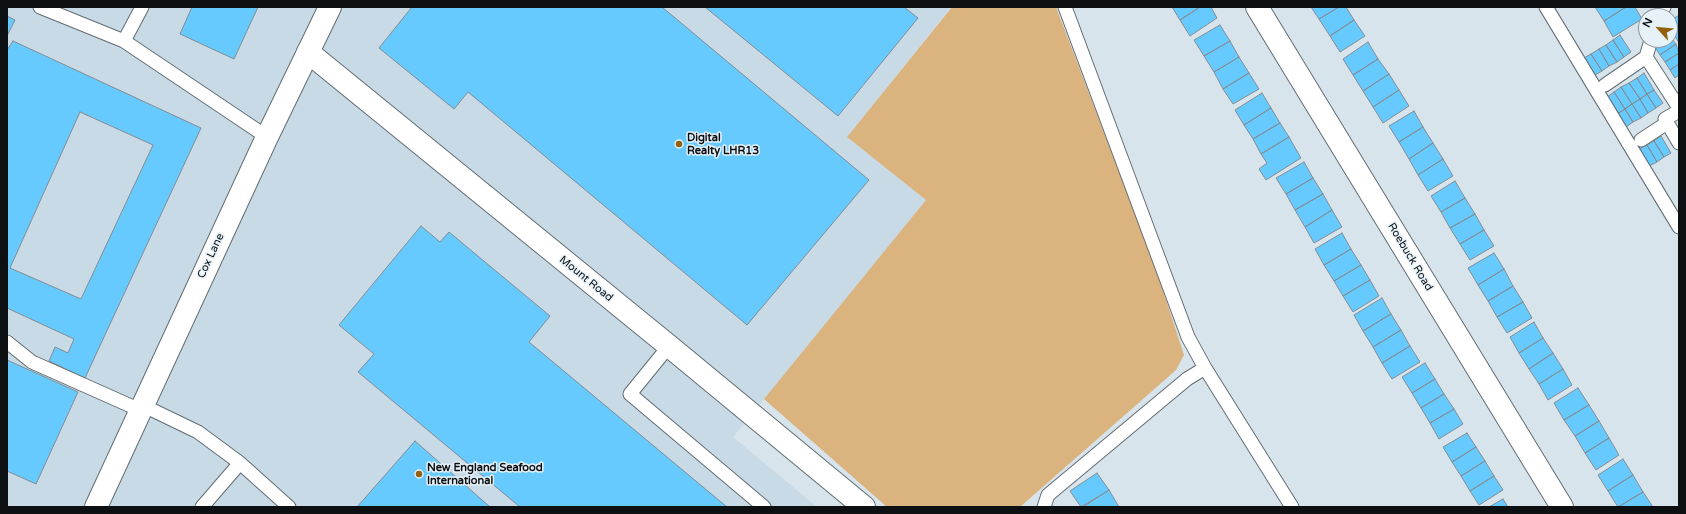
<!DOCTYPE html>
<html>
<head>
<meta charset="utf-8">
<style>
	body { margin:0 }
	#map { position:relative; width:1686px; height:514px; overflow:hidden; background:#d8e4eb; font-family:"Varela Round",sans-serif }
	canvas { display:block }
	.frame { position:absolute; inset:0; border:8px solid #0c1013; pointer-events:none }
	.north { position:absolute; left:1638px; top:8px; width:40px; height:40px; box-sizing:border-box; background:#e6f1f8; border:1px solid #8f979c; border-radius:50%; rotate:297deg; font-size:11px; font-weight:700; line-height:16px; text-align:center; color:#0c1013 }
	.north::after { content:''; display:block; margin:auto; width:14px; height:18px; background:#91610e; clip-path:polygon(50% 0,100% 100%,50% 72%,0 100%) }
</style>
</head>
<body>
<div id="map">
<canvas width="1686" height="514"></canvas>
<div class="frame"></div>
<div class="north">N</div>
</div>
<script>
const context = document.querySelector('canvas').getContext('2d');
context.lineJoin = 'round';
function fillPath(path, color) {
  context.fillStyle = color;
  context.fill(path, 'evenodd');
}
function poly(rows) {
  const path = new Path2D();
  for (const r of rows) {
    path.moveTo(r[0], r[1]);
    for (let i = 2; i < r.length; i += 2) path.lineTo(r[i], r[i + 1]);
  }
  return path;
}
function trace(path, color, width, dash) {
  context.strokeStyle = color;
  context.lineWidth = width;
  context.lineCap = dash ? 'butt' : 'round';
  context.setLineDash(dash || []);
  context.stroke(path);
}
function label(font, color, halo, rows, align = 'center') {
  context.font = font + ' "Varela Round",sans-serif';
  context.lineWidth = 3;
  context.setLineDash([]);
  context.textBaseline = 'middle';
  context.strokeStyle = halo;
  context.fillStyle = color;
  for (const [text, x, y, turn = 0] of rows) {
    context.save();
    context.translate(x, y);
    context.rotate((+turn || 0) * Math.PI / 180);
    context.textAlign = isNaN(turn) ? turn : align;
    if (halo) context.strokeText(text, 0, 0);
    context.fillText(text, 0, 0);
    context.restore();
  }
}
const built = poly([
	[7,7,951,7,847,137,926,200,733,437,817,507,7,507]
]);
const green = poly([
	[952,7,1056,7,1156,269,1184,355,1176,370,1020,507,887,507,764,399,926,200,847,137]
]);
const building = poly([
	[192,7,258,7,234,59,180,34,192,7],
	[412,7,662,7,869,180,747,325,468,92,454,109,379,48,412,7],
	[705,7,904,7,918,18,838,116,705,7],
	[1172,7,1200,7,1180,20,1172,7],
	[1200,7,1211,7,1217,18,1190,36,1180,20,1200,7],
	[1311,7,1339,7,1319,19,1311,7],
	[1339,7,1346,7,1354,20,1330,36,1319,19,1339,7],
	[1595,7,1626,7,1604,21,1595,7],
	[1626,7,1635,7,1642,19,1613,37,1604,21,1626,7],
	[1679,15,1679,43,1670,27,1670,21,1679,15],
	[7,16,15,20,7,36,7,16],
	[1354,20,1365,36,1340,52,1330,36,1354,20],
	[1220,25,1230,41,1204,56,1194,40,1220,25],
	[1620,35,1631,52,1624,57,1613,40,1620,35],
	[1670,37,1676,44,1660,55,1655,47,1666,40,1670,40,1670,37],
	[1613,40,1624,57,1617,62,1606,45,1613,40],
	[13,41,201,128,85,378,49,361,55,347,68,353,74,339,7,308,7,50,13,41],
	[80,112,153,145,81,299,10,268,80,112],
	[1230,41,1239,57,1214,72,1204,56,1230,41],
	[1368,42,1378,59,1353,75,1343,59,1368,42],
	[1676,44,1679,53,1665,62,1660,55,1676,44],
	[1606,45,1617,62,1609,66,1599,49,1606,45],
	[1599,49,1609,66,1602,71,1591,54,1599,49],
	[1679,53,1679,64,1670,70,1665,62,1679,53],
	[1591,54,1602,71,1595,75,1584,58,1591,54],
	[1239,57,1249,73,1223,89,1214,72,1239,57],
	[1378,59,1389,74,1363,91,1353,75,1378,59],
	[1679,64,1679,75,1675,78,1670,70,1679,64],
	[1249,73,1259,89,1233,104,1223,89,1249,73],
	[1644,73,1654,90,1647,94,1637,78,1644,73],
	[1389,74,1399,90,1373,107,1363,91,1389,74],
	[1637,78,1647,94,1640,99,1629,83,1637,78],
	[1629,83,1640,99,1632,104,1621,87,1629,83],
	[1621,87,1632,104,1625,109,1614,92,1621,87],
	[1399,90,1409,106,1383,123,1373,107,1399,90],
	[1654,90,1663,103,1656,108,1647,94,1654,90],
	[1614,92,1625,109,1617,114,1607,97,1614,92],
	[1262,93,1271,108,1244,125,1235,110,1262,93],
	[1647,94,1656,108,1648,113,1640,99,1647,94],
	[1640,99,1648,113,1641,118,1632,104,1640,99],
	[1632,104,1641,118,1633,122,1625,109,1632,104],
	[1271,108,1280,123,1253,139,1244,125,1271,108],
	[1625,109,1633,122,1626,127,1617,114,1625,109],
	[1414,111,1423,127,1399,142,1389,126,1414,111],
	[1280,123,1289,137,1261,154,1253,139,1280,123],
	[1423,127,1433,143,1409,159,1399,142,1423,127],
	[1661,136,1671,153,1664,157,1654,141,1661,136],
	[1289,137,1301,158,1266,180,1259,169,1267,163,1261,154,1289,137],
	[1654,141,1664,157,1657,162,1647,145,1654,141],
	[1433,143,1443,159,1418,175,1409,159,1433,143],
	[1647,145,1657,162,1649,166,1639,149,1647,145],
	[1443,159,1453,176,1428,191,1418,175,1443,159],
	[1304,162,1313,178,1286,194,1276,178,1304,162],
	[1313,178,1323,194,1295,210,1286,194,1313,178],
	[1455,181,1465,198,1441,212,1431,196,1455,181],
	[1323,194,1332,210,1305,227,1295,210,1323,194],
	[1465,198,1475,214,1450,228,1441,212,1465,198],
	[1332,210,1342,227,1314,243,1305,227,1332,210],
	[1475,214,1484,230,1460,244,1450,228,1475,214],
	[421,226,440,242,449,232,550,316,529,342,727,507,520,507,358,372,374,354,339,325,421,226],
	[1484,230,1494,246,1470,260,1460,244,1484,230],
	[1342,233,1351,249,1324,265,1315,249,1342,233],
	[1351,249,1361,265,1334,281,1324,265,1351,249],
	[1494,253,1504,269,1478,285,1468,268,1494,253],
	[1361,265,1370,280,1343,296,1334,281,1361,265],
	[1504,269,1513,286,1488,301,1478,285,1504,269],
	[1370,280,1379,296,1353,312,1343,296,1370,280],
	[1513,286,1523,302,1497,317,1488,301,1513,286],
	[1382,298,1391,314,1363,331,1354,315,1382,298],
	[1523,302,1532,318,1507,333,1497,317,1523,302],
	[1391,314,1401,330,1373,347,1363,331,1391,314],
	[1534,322,1543,338,1519,353,1510,337,1534,322],
	[1401,330,1410,346,1382,363,1373,347,1401,330],
	[1543,338,1553,353,1529,369,1519,353,1543,338],
	[1410,346,1420,362,1392,379,1382,363,1410,346],
	[1553,353,1563,369,1539,384,1529,369,1553,353],
	[7,360,78,392,36,484,7,471,7,360],
	[1425,363,1435,379,1412,393,1402,377,1425,363],
	[1563,369,1572,385,1548,400,1539,384,1563,369],
	[1435,379,1444,394,1421,408,1412,393,1435,379],
	[1578,388,1589,405,1564,420,1554,403,1578,388],
	[1444,394,1454,409,1430,423,1421,408,1444,394],
	[1589,405,1599,421,1575,436,1564,420,1589,405],
	[1454,409,1463,424,1439,439,1430,423,1454,409],
	[1599,421,1609,438,1585,453,1575,436,1599,421],
	[1467,433,1476,447,1452,462,1443,447,1467,433],
	[1609,438,1619,455,1596,470,1585,453,1609,438],
	[415,441,490,507,357,507,415,441],
	[1476,447,1485,461,1461,476,1452,462,1476,447],
	[1623,459,1633,475,1608,491,1598,475,1623,459],
	[1485,461,1494,476,1470,491,1461,476,1485,461],
	[1097,473,1109,490,1081,507,1070,491,1097,473],
	[1633,475,1643,492,1618,507,1608,491,1633,475],
	[1494,476,1503,490,1479,505,1470,491,1494,476],
	[1109,490,1119,507,1083,507,1109,490],
	[1643,492,1653,507,1618,507,1643,492],
	[1503,499,1508,507,1489,507,1503,499]
]);
const lane = poly([
	[40,7,124,41,267,137],
	[1065,7,1188,337,1205,368,1292,507],
	[1546,7,1679,227],
	[1660,16,1664,7],
	[124,41,142,7],
	[1646,57,1679,108],
	[1605,85,1646,57,1651,40],
	[1679,111,1665,119,1679,143],
	[1641,140,1667,123],
	[7,342,32,362,140,410],
	[669,346,630,394,764,507],
	[142,405,198,432,240,463,289,507],
	[202,507,240,463],
	[1044,507,1048,495,1187,379,1205,368]
]);
const street = poly([
	[1257,7,1562,507],
	[308,52,669,346,864,507]
]);
const secondary = poly([
	[96,507,267,137,330,7]
]);
const markers = [
	[679,144,4,"#91610e"],
	[419,474,4,"#91610e"]
];
const poiNames = [
	["Digital",687,138],
	["Realty LHR13",687,151],
	["New England Seafood",427,468],
	["International",427,481]
];
const streetNames = [
	["Cox Lane",211,256,-65],
	["Roebuck Road",1410,257,59],
	["Mount Road",586,279,39]
];
fillPath(built, '#c7dae5');
fillPath(green, '#dab37f');
fillPath(building, '#66cafe');
trace(building, '#838d94', 1);
trace(lane, '#636d73', 15);
trace(street, '#636d73', 24);
trace(secondary, '#636d73', 24);
trace(lane, '#fff', 13);
trace(street, '#fff', 22);
trace(secondary, '#fff', 22);
for (const [x, y, r, color] of markers) {
  const dot = new Path2D();
  dot.arc(x, y, r, 0, 2 * Math.PI);
  context.fillStyle = color;
  context.fill(dot);
  trace(dot, '#e6f1f8', 1.5);
}
label('bold 11px', '#0c1013', '#e6f1f8', poiNames, 'left');
label('11px', '#0c1013', '#e6f1f8', streetNames);
</script>
</body>
</html>
